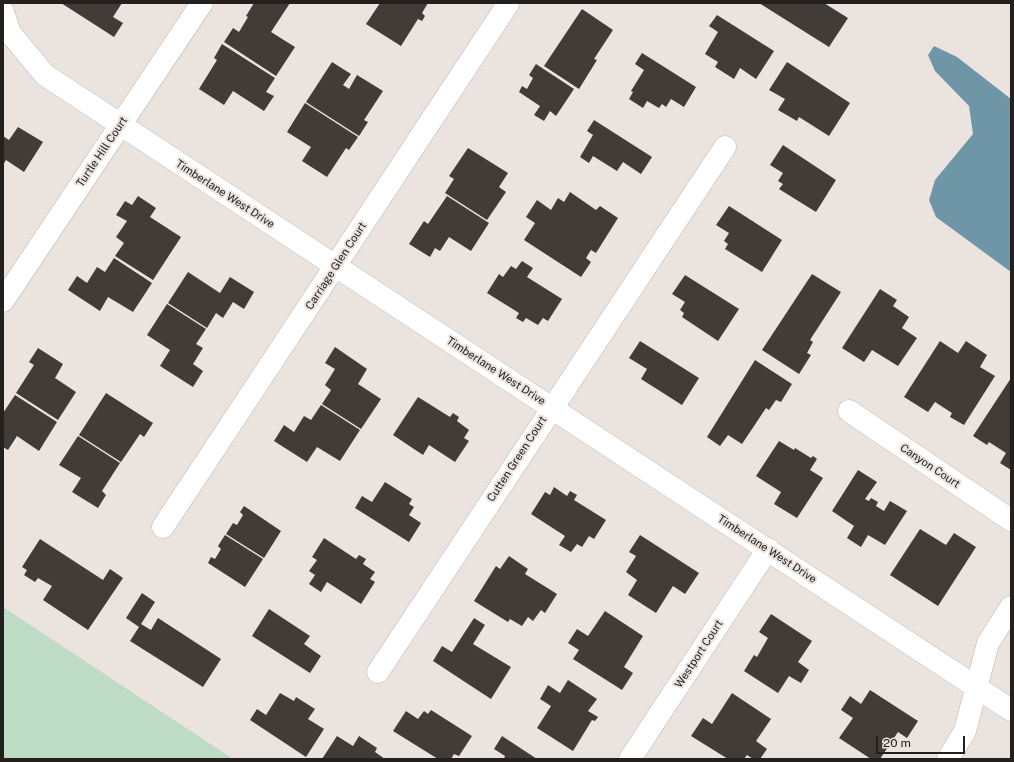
<!DOCTYPE html>
<html>
<head>
<meta charset="utf-8">
<style>
	body { margin:0 }
	#map { position:relative; width:1014px; height:762px; overflow:hidden; background:#eae3de; font-family:"Public Sans",sans-serif }
	canvas { display:block }
	.frame { position:absolute; inset:0; border:4px solid #23201e; pointer-events:none }
	.scale { position:absolute; left:876px; top:736px; width:89px; height:18px; box-sizing:border-box; border:2px solid #23201e; border-top:0; padding-left:5px; font-size:12px; line-height:14px; white-space:nowrap; color:#23201e; -webkit-text-stroke:3px #eae3de; paint-order:stroke }
</style>
</head>
<body>
<div id="map">
<canvas width="1014" height="762"></canvas>
<div class="frame"></div>
<div class="scale">20 m</div>
</div>
<script>
const context = document.querySelector('canvas').getContext('2d');
context.lineJoin = 'round';
function fillPath(path, color) {
  context.fillStyle = color;
  context.fill(path, 'evenodd');
}
function poly(rows) {
  const path = new Path2D();
  for (const r of rows) {
    path.moveTo(r[0], r[1]);
    for (let i = 2; i < r.length; i += 2) path.lineTo(r[i], r[i + 1]);
  }
  return path;
}
function trace(path, color, width, dash) {
  context.strokeStyle = color;
  context.lineWidth = width;
  context.lineCap = dash ? 'butt' : 'round';
  context.setLineDash(dash || []);
  context.stroke(path);
}
function label(font, color, halo, rows, align = 'center') {
  context.font = font + ' "Public Sans",sans-serif';
  context.lineWidth = 4;
  context.setLineDash([]);
  context.textBaseline = 'middle';
  context.strokeStyle = halo;
  context.fillStyle = color;
  for (const [text, x, y, turn = 0] of rows) {
    context.save();
    context.translate(x, y);
    context.rotate((+turn || 0) * Math.PI / 180);
    context.textAlign = isNaN(turn) ? turn : align;
    if (halo) context.strokeText(text, 0, 0);
    context.fillText(text, 0, 0);
    context.restore();
  }
}
const green = poly([
	[3,607,233,759,3,759]
]);
const water = poly([
	[934,46,957,57,1011,99,1011,272,936,217,929,200,935,180,973,134,969,106,935,71,928,55]
]);
const building = poly([
	[61,3,122,3,113,17,123,23,114,37],
	[254,3,290,3,271,32,295,47,276,76,224,42,233,28,239,32,248,17,246,16],
	[380,3,428,3,422,13,425,16,422,21,418,19,401,46,366,24],
	[759,3,824,3,848,18,829,47],
	[582,9,613,30,594,59,597,60,579,89,544,66],
	[717,15,774,51,756,79,740,68,734,79,715,67,718,62,705,54,718,32,709,26],
	[222,44,275,78,266,92,274,96,264,111,233,91,224,105,199,89,217,60,214,58],
	[642,53,696,87,684,107,671,99,666,107,662,104,659,108,647,101,643,108,629,99,633,92,631,91,644,70,635,64],
	[332,62,351,74,343,85,349,89,357,75,383,91,364,120,368,122,359,136,306,102],
	[787,62,850,103,829,136,799,117,797,121,778,110,785,99,769,90],
	[536,64,574,89,556,116,550,111,544,121,534,115,540,106,519,92,522,86,527,89,533,78,529,75],
	[305,103,358,137,349,150,346,148,327,177,302,161,311,147,287,132],
	[594,120,652,157,641,174,623,162,617,171,593,156,589,163,580,157,593,135,587,131],
	[18,127,43,142,24,172,6,160,3,165,3,136,9,140],
	[783,145,836,180,816,212,779,189,783,184,778,181,783,173,770,165],
	[468,148,508,173,499,187,506,192,487,220,445,193,454,179,449,176],
	[570,192,596,210,600,206,618,218,596,253,591,250,586,258,591,262,581,277,524,240,535,223,526,217,537,200,551,210,558,198,564,202],
	[138,196,156,208,150,217,181,237,153,280,115,256,124,243,116,237,127,221,116,215,125,201,132,205],
	[447,196,489,223,471,251,449,237,440,251,435,248,430,257,409,244,424,221,428,224],
	[729,206,782,240,762,272,725,249,728,244,724,241,729,233,716,225],
	[114,258,152,283,133,312,108,297,100,311,68,290,77,276,87,283,97,267,105,272],
	[522,261,533,268,527,277,562,299,548,321,543,318,538,325,526,318,523,322,516,318,519,313,487,293,499,274,503,277,511,266,516,269],
	[188,272,220,293,230,277,254,292,244,309,233,302,223,318,216,313,207,328,168,303],
	[812,274,841,292,810,340,813,342,807,353,811,355,799,374,762,350],
	[685,275,739,309,718,341,682,317,684,313,680,310,685,302,672,294],
	[880,289,897,300,893,306,909,317,902,328,917,338,898,366,872,350,864,362,842,348],
	[167,304,206,329,196,344,203,348,193,364,203,371,193,387,160,366,170,350,147,335],
	[640,341,699,378,682,405,641,379,647,369,629,358],
	[940,341,958,353,966,341,987,355,980,367,995,376,964,425,950,417,952,413,935,402,928,412,904,397],
	[335,347,367,369,358,384,381,399,361,429,322,404,331,390,325,385,335,369,325,363],
	[38,348,63,364,55,378,76,392,58,420,16,393,34,365,29,362],
	[755,360,792,384,781,402,776,400,769,410,766,408,742,444,728,435,720,446,707,437],
	[1011,378,1011,470,1000,463,1006,453,989,442,987,445,973,436],
	[106,393,153,423,144,437,140,434,121,462,79,435],
	[15,395,57,422,39,451,17,436,8,450,3,447,3,413],
	[418,397,450,417,453,413,459,417,457,421,469,430,464,438,469,441,455,462,429,445,423,455,393,435],
	[321,405,360,430,340,461,317,447,307,462,274,441,284,425,294,432,304,416,311,420],
	[78,436,120,463,102,491,106,495,98,508,72,492,81,478,59,465],
	[779,441,794,450,795,448,811,458,813,456,817,459,810,470,823,478,797,518,774,504,781,492,756,476],
	[858,470,877,482,865,499,869,501,871,498,878,502,876,506,884,511,890,501,907,511,885,545,868,535,861,547,847,538,854,526,832,511],
	[385,482,412,499,409,504,414,507,409,515,421,523,409,542,355,508,362,496,372,502],
	[554,487,567,496,570,491,577,495,574,500,606,520,594,539,589,536,582,547,577,544,571,552,559,545,565,536,531,514,545,492,550,495],
	[244,506,281,531,264,558,226,534,233,523,237,525,243,515,240,512],
	[920,529,946,545,954,533,976,547,938,606,890,575],
	[225,535,263,559,245,587,208,563,211,557,215,559,221,549,218,546],
	[640,535,699,573,685,594,673,586,656,613,628,595,637,580,626,572,636,556,629,552],
	[324,538,356,559,359,555,366,559,363,564,375,572,370,579,375,582,361,604,327,582,321,592,309,584,315,575,309,571,317,560,312,557],
	[40,539,103,580,110,569,123,578,88,630,43,600,52,586,38,578,35,582,24,575,27,570,22,567],
	[509,556,528,569,525,574,557,594,545,613,541,610,533,621,528,617,522,626,510,619,508,622,474,601,496,566,500,569],
	[142,593,155,602,141,624,151,630,158,618,221,659,203,687,130,641,139,627,126,618],
	[269,609,310,636,304,644,321,656,310,673,252,636],
	[605,611,643,636,624,667,633,673,622,690,573,659,579,650,568,643,577,629,588,636],
	[771,614,812,641,798,662,809,670,801,683,789,676,778,693,744,671,754,655,757,657,768,638,759,632],
	[474,618,485,625,473,644,511,667,491,699,433,661,442,646,452,652],
	[568,680,597,699,588,711,598,717,595,721,592,720,573,751,537,728,551,706,540,699,548,685,560,693],
	[870,690,918,721,907,738,898,732,880,759,871,759,839,738,853,718,841,710,850,696,861,704],
	[280,693,294,701,296,697,315,709,308,719,324,729,306,757,250,720,257,709,266,715],
	[732,693,771,719,756,741,767,749,760,759,753,759,747,755,744,759,728,759,691,736,703,718,712,724],
	[431,710,472,736,459,756,454,754,451,759,438,759,393,731,406,711,418,719,424,711,428,714],
	[337,736,353,746,359,736,377,748,375,752,385,759,322,759],
	[502,736,537,759,504,759,505,756,494,749]
]);
const street = poly([
	[3,301,202,3],
	[849,411,1011,520],
	[163,527,508,4],
	[378,672,725,147],
	[630,759,768,549],
	[948,759,965,731,988,643,1011,607]
]);
const secondary = poly([
	[3,12,10,33,45,75,1011,710]
]);
const streetNames = [
	["Turtle Hill Court",102,152,-56],
	["Timberlane West Drive",225,194,33],
	["Carriage Glen Court",336,266,-57],
	["Timberlane West Drive",496,371,33],
	["Cutten Green Court",517,459,-57],
	["Canyon Court",930,466,34],
	["Timberlane West Drive",767,549,33],
	["Westport Court",699,654,-57]
];
fillPath(green, '#bddbc5');
fillPath(water, '#6f96a6');
fillPath(building, '#423c38');
trace(street, '#bbb5af', 23);
trace(secondary, '#bbb5af', 23);
trace(street, '#fff', 22);
trace(secondary, '#fff', 22);
label('11px', '#23201e', '#eae3de', streetNames);
</script>
</body>
</html>
